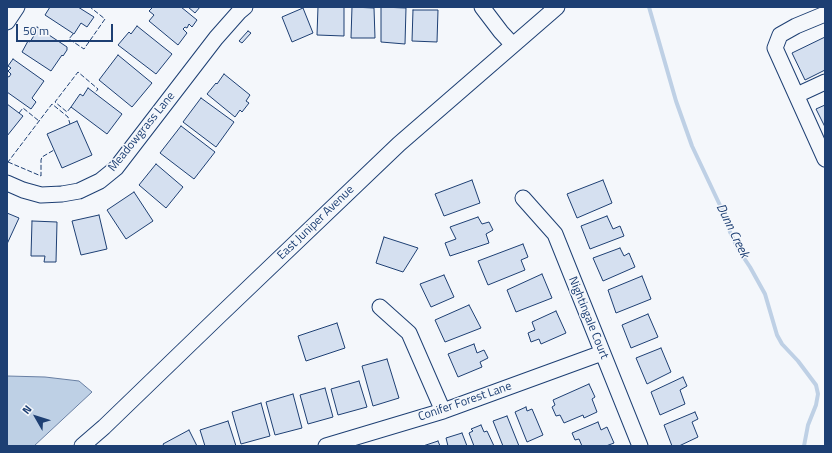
<!DOCTYPE html>
<html>
<head>
<meta charset="utf-8">
<style>
	body { margin:0 }
	#map { position:relative; width:832px; height:453px; overflow:hidden; background:#f4f7fb; font-family:"Titillium Web",sans-serif }
	canvas { display:block }
	.frame { position:absolute; inset:0; border:8px solid #1d3f73; pointer-events:none }
	.north { position:absolute; left:16px; top:397px; width:40px; height:40px; -webkit-text-stroke:3px #f4f7fb; paint-order:stroke; rotate:309deg; font-size:11px; font-weight:700; line-height:16px; text-align:center; color:#1d3f73 }
	.north::after { content:''; display:block; margin:auto; width:14px; height:18px; background:#1d3f73; clip-path:polygon(50% 0,100% 100%,50% 72%,0 100%) }
	.scale { position:absolute; left:16px; top:24px; width:97px; height:18px; box-sizing:border-box; border:2px solid #1d3f73; border-top:0; padding-left:5px; font-size:12px; line-height:14px; white-space:nowrap; color:#1d3f73; -webkit-text-stroke:3px #f4f7fb; paint-order:stroke }
</style>
</head>
<body>
<div id="map">
<canvas width="832" height="453"></canvas>
<div class="frame"></div>
<div class="north">N</div>
<div class="scale">50 m</div>
</div>
<script>
const context = document.querySelector('canvas').getContext('2d');
context.lineJoin = 'round';
function fillPath(path, color) {
  context.fillStyle = color;
  context.fill(path, 'evenodd');
}
function poly(rows) {
  const path = new Path2D();
  for (const r of rows) {
    path.moveTo(r[0], r[1]);
    for (let i = 2; i < r.length; i += 2) path.lineTo(r[i], r[i + 1]);
  }
  return path;
}
function trace(path, color, width, dash) {
  context.strokeStyle = color;
  context.lineWidth = width;
  context.lineCap = dash ? 'butt' : 'round';
  context.setLineDash(dash || []);
  context.stroke(path);
}
function label(font, color, halo, rows, align = 'center') {
  context.font = font + ' "Titillium Web",sans-serif';
  context.lineWidth = 3;
  context.setLineDash([]);
  context.textBaseline = 'middle';
  context.strokeStyle = halo;
  context.fillStyle = color;
  for (const [text, x, y, turn = 0] of rows) {
    context.save();
    context.translate(x, y);
    context.rotate((+turn || 0) * Math.PI / 180);
    context.textAlign = isNaN(turn) ? turn : align;
    if (halo) context.strokeText(text, 0, 0);
    context.fillText(text, 0, 0);
    context.restore();
  }
}
const water = poly([
	[7,376,45,377,79,381,92,392,34,446,7,446,7,376]
]);
const stream = poly([
	[649,7,676,101,692,146,726,218,730,232,738,249,750,267,765,294,777,335,782,344,798,361,816,385,818,394,816,405,808,425,804,446]
]);
const building = poly([
	[50,7,78,7,94,17,87,27,81,23,74,34,45,15,50,7],
	[153,7,181,7,197,20,192,27,189,24,187,28,185,27,183,29,187,33,178,45,149,21,154,15,149,11,153,7],
	[188,7,200,7,195,13,188,7],
	[318,7,344,7,344,36,317,35,318,7],
	[352,7,374,8,375,38,351,38,352,7],
	[381,7,406,8,405,44,381,42,381,7],
	[303,8,313,33,292,42,282,17,303,8],
	[413,10,438,10,437,42,412,41,413,10],
	[137,26,172,54,156,74,118,45,129,32,131,34,137,26],
	[37,27,67,47,67,50,63,56,62,55,51,71,22,52,28,41,30,42,35,34,33,33,37,27],
	[248,31,251,33,242,43,239,41,248,31],
	[825,37,825,70,805,80,792,53,825,37],
	[118,55,152,83,132,107,99,80,118,55],
	[13,59,44,81,32,98,36,102,31,109,7,92,7,76,9,77,11,74,8,71,11,68,8,66,13,59],
	[224,74,250,95,246,101,249,103,242,112,240,110,235,117,207,94,216,83,217,84,224,74],
	[88,88,122,114,107,134,71,107,80,94,83,96,88,88],
	[201,98,234,122,216,147,183,122,201,98],
	[7,104,23,116,7,136,7,104],
	[825,105,825,127,816,109,825,105],
	[77,121,92,155,62,168,47,134,77,121],
	[181,126,215,152,194,179,160,153,181,126],
	[156,164,183,187,166,208,139,185,156,164],
	[472,180,480,203,444,216,435,194,472,180],
	[603,180,612,203,577,218,567,194,603,180],
	[134,192,153,221,126,239,107,210,134,192],
	[7,213,19,218,7,244,7,213],
	[99,215,107,249,81,255,72,221,99,215],
	[607,216,613,229,620,226,624,236,590,249,581,226,607,216],
	[478,217,482,224,489,222,493,230,486,234,489,243,450,256,445,243,456,239,450,227,478,217],
	[32,221,57,222,56,262,44,262,45,256,31,256,32,221],
	[384,237,418,248,403,272,376,263,384,237],
	[523,244,528,257,521,260,525,270,488,285,478,261,523,244],
	[620,248,624,256,629,253,635,267,603,281,593,258,620,248],
	[542,274,552,298,516,312,507,290,542,274],
	[444,275,454,297,431,307,420,284,444,275],
	[642,276,651,299,616,313,608,290,642,276],
	[469,305,481,328,445,342,435,320,469,305],
	[556,311,566,333,541,344,539,339,531,342,528,333,535,330,532,322,556,311],
	[648,314,658,337,631,348,622,325,648,314],
	[337,323,345,348,306,361,298,336,337,323],
	[474,344,477,353,484,350,488,358,480,362,482,367,458,377,448,354,474,344],
	[661,348,671,372,647,384,636,358,661,348],
	[387,359,399,398,373,406,362,366,387,359],
	[683,377,687,386,680,390,685,404,660,415,651,392,683,377],
	[359,381,367,407,338,415,331,389,359,381],
	[589,384,595,397,592,399,597,412,584,418,583,415,564,423,560,415,556,416,552,407,555,405,553,400,589,384],
	[325,388,333,417,308,424,300,395,325,388],
	[293,394,302,428,275,435,266,402,293,394],
	[261,403,270,436,241,444,232,412,261,403],
	[526,407,527,411,532,409,543,435,527,442,515,412,526,407],
	[695,412,698,419,692,422,698,437,679,446,672,446,664,425,695,412],
	[507,416,519,446,503,446,493,421,507,416],
	[228,421,236,446,205,446,200,430,228,421],
	[598,422,601,430,607,427,614,443,606,446,582,446,579,439,575,440,572,433,598,422],
	[481,425,484,432,487,431,494,446,474,446,469,433,473,431,471,429,481,425],
	[189,430,197,446,164,446,163,444,189,430],
	[462,433,467,446,448,446,446,438,462,433],
	[438,441,440,446,423,446,438,441]
]);
const minor = poly([
	[482,7,501,32,513,45],
	[825,14,796,26,780,35,775,48,825,159],
	[7,22,17,7],
	[797,95,825,82],
	[7,183,23,190,41,195,62,194,79,191,100,181,116,168,216,38,239,12,245,7],
	[523,198,555,234,640,446],
	[380,307,409,333,443,411],
	[82,446,104,427,219,316,399,144,557,7],
	[326,446,443,411,602,353]
]);
const fence = poly([
	[73,34,69,39,84,49,105,19,90,7],
	[71,107,67,112,55,102,78,72,98,89,95,93],
	[19,113,23,108,39,121],
	[7,161,8,162,52,104,68,117,70,124],
	[8,162,41,176,41,160,42,157,54,150]
]);
const streetNames = [
	["Meadowgrass Lane",142,132,-51],
	["East Juniper Avenue",316,223,-44],
	["Nightingale Court",588,318,68],
	["Conifer Forest Lane",465,402,-19]
];
const waterNames = [
	["Dunn Creek",732,231,64]
];
fillPath(water, '#bed0e5');
trace(water, '#687fa3', 1);
trace(stream, '#bed0e5', 4);
fillPath(building, '#d5e0f0');
trace(building, '#1d3f73', 1);
trace(minor, '#1d3f73', 17);
trace(minor, '#f4f7fb', 15);
trace(fence, '#1d3f73', 1, [5, 2]);
label('12px', '#1d3f73', '#f4f7fb', streetNames);
label('italic 13px', '#1d3f73', '#f4f7fb', waterNames);
</script>
</body>
</html>
